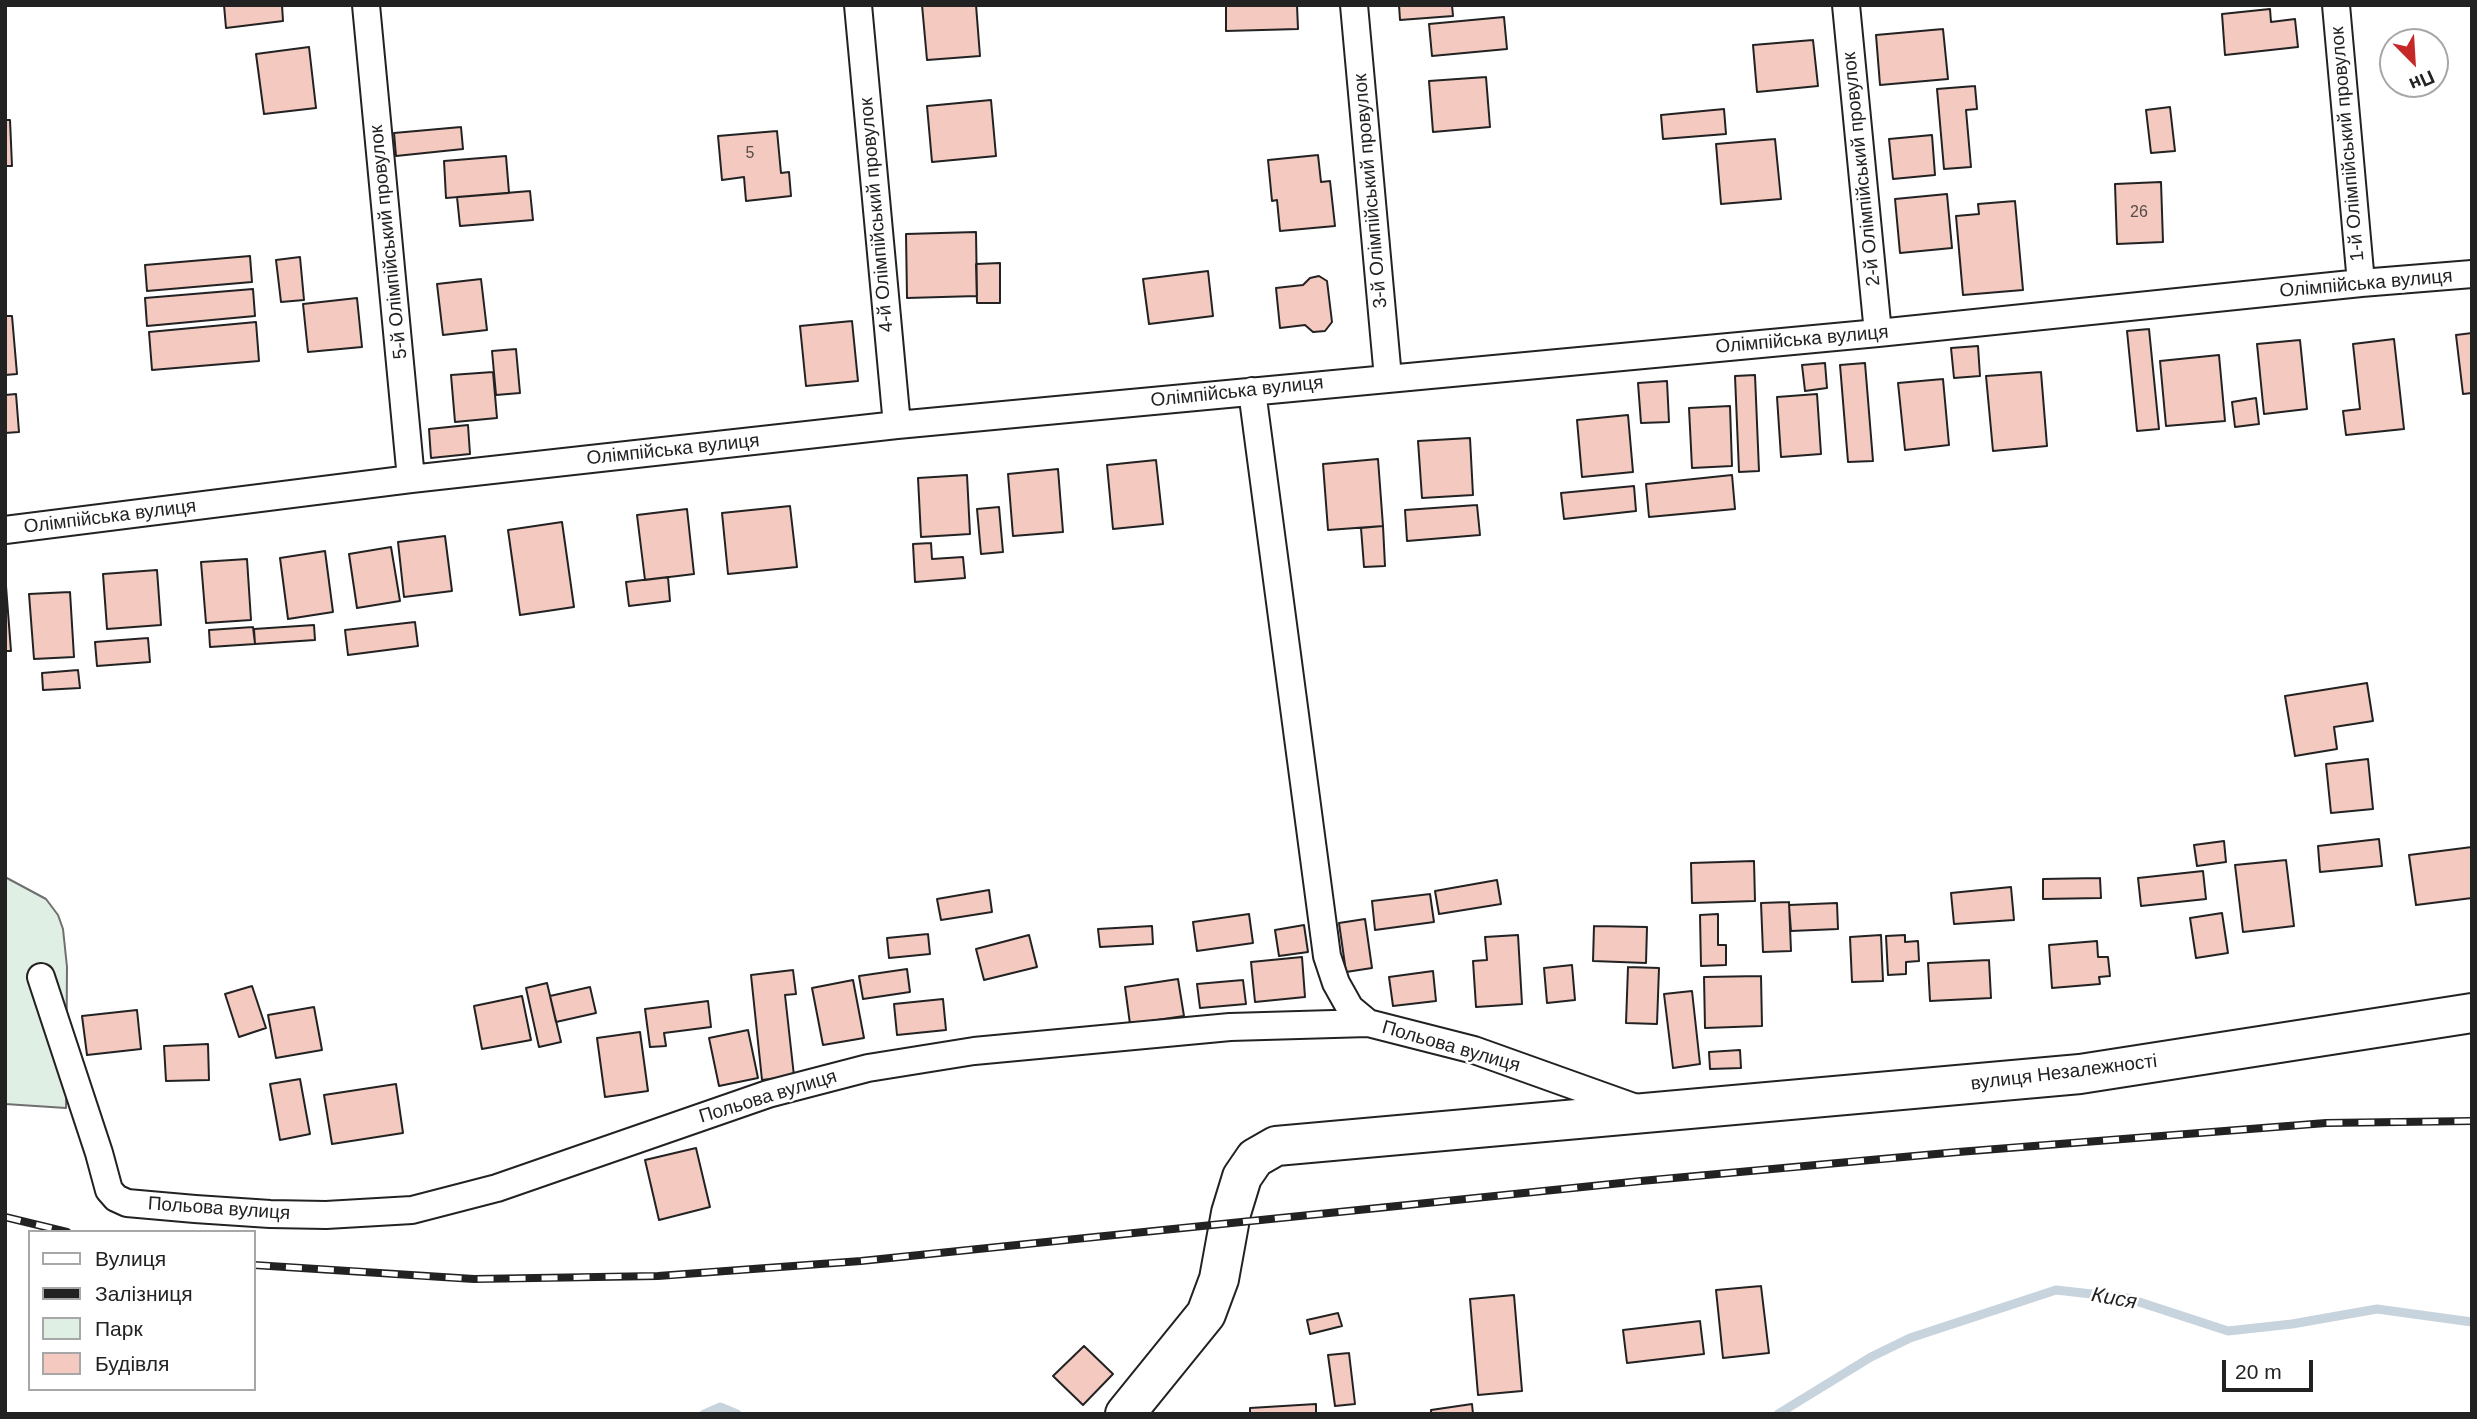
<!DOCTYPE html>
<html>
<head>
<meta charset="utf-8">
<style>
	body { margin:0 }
	#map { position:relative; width:2477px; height:1419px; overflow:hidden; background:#fff; font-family:Helvetica,sans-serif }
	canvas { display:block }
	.frame { position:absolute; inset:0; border:7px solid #222; pointer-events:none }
	.legend { position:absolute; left:28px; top:1230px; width:228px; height:161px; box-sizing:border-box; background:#fff; border:2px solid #a7a7a7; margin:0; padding:9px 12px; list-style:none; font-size:21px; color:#222 }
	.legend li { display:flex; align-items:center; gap:14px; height:35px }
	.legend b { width:35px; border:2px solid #a7a7a7 }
	.north { position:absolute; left:2379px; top:28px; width:70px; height:70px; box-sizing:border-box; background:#fff; border:2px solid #a7a7a7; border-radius:50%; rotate:156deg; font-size:19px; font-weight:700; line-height:28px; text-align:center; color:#222 }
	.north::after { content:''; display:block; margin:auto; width:24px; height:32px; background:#c62828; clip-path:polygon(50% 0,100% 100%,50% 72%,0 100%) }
	.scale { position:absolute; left:2222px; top:1360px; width:91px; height:32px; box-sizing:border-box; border:4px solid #222; border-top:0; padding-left:9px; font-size:21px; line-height:24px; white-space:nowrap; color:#222; -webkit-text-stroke:5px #fff; paint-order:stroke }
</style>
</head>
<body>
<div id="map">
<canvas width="2477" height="1419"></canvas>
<div class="frame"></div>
<ul class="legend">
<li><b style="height:9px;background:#fff"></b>Вулиця</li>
<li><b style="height:9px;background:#222"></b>Залізниця</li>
<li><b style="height:19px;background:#e0efe3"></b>Парк</li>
<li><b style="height:19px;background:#f3c9c0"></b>Будівля</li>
</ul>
<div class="north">Пн</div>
<div class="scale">20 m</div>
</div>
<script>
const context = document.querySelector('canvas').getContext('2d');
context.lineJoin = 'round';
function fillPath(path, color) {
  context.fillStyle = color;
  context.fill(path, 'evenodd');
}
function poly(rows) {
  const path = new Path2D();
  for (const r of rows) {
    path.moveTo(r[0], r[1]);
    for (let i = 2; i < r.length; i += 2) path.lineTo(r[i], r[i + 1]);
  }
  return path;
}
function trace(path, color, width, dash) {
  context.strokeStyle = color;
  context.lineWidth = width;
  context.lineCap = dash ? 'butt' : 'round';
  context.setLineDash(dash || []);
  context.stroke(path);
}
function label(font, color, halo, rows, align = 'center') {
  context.font = font + ' Helvetica,sans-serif';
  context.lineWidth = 5;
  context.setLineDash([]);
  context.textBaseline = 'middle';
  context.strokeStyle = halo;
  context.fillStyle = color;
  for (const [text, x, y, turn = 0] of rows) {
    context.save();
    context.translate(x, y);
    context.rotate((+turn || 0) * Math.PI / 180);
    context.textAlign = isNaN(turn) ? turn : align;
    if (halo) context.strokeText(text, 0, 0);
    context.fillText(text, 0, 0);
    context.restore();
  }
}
const green = poly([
	[5,877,46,899,58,915,63,929,67,967,66,1108,5,1104,5,877]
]);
const stream = poly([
	[704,1414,720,1407,737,1414],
	[1778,1414,1871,1357,1910,1338,2056,1290,2127,1298,2228,1331,2292,1324,2377,1309,2472,1322]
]);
const building = poly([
	[224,5,282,5,283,21,226,28,224,5],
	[922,5,976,5,980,56,927,60,922,5],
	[1226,5,1297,5,1298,29,1226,31,1226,5],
	[1399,5,1452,5,1453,16,1400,20,1399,5],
	[2270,9,2271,22,2295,19,2298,47,2225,55,2222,14,2270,9],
	[1504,17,1507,49,1432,56,1429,24,1504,17],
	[1943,29,1948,79,1880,85,1876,35,1943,29],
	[1813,40,1818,86,1757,92,1753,45,1813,40],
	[309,47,316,108,264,114,256,54,309,47],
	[1486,77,1490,127,1433,132,1429,81,1486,77],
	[1975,86,1977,109,1966,110,1971,167,1944,169,1937,89,1975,86],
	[991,100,996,156,932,162,927,106,991,100],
	[2170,107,2175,151,2151,153,2146,110,2170,107],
	[1724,109,1726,134,1663,139,1661,115,1724,109],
	[5,120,10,120,12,166,5,166,5,120],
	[461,127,463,149,396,156,394,133,461,127],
	[777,131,781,173,789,172,791,196,746,201,744,177,722,180,718,136,777,131],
	[1932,135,1935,175,1893,179,1889,139,1932,135],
	[1775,139,1781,199,1721,204,1716,144,1775,139],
	[1318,155,1321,182,1330,181,1335,226,1280,231,1277,200,1272,201,1268,160,1318,155],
	[506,156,509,193,446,198,444,161,506,156],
	[2161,182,2163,242,2117,244,2115,184,2161,182],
	[530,191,533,220,460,226,457,197,530,191],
	[1947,194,1952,248,1900,253,1895,199,1947,194],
	[2015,201,2023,290,1963,295,1956,216,1979,214,1978,204,2015,201],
	[976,232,977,296,907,298,906,234,976,232],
	[250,256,252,282,147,291,145,265,250,256],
	[300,257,304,300,281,302,276,260,300,257],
	[1000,263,1000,303,977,303,976,264,1000,263],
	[1208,271,1213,316,1149,324,1143,279,1208,271],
	[1319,276,1327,281,1332,322,1325,331,1313,332,1305,325,1280,328,1276,288,1303,285,1310,278,1319,276],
	[481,279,487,330,443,335,437,284,481,279],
	[253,289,255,316,147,326,145,298,253,289],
	[357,298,362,347,308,352,303,304,357,298],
	[5,316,12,316,17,374,5,375,5,316],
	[852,321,858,381,806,386,800,326,852,321],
	[256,322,259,361,152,370,149,332,256,322],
	[2149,329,2159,429,2137,431,2127,331,2149,329],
	[2472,333,2472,393,2463,394,2456,335,2472,333],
	[2394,339,2404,429,2346,435,2343,411,2360,409,2353,344,2394,339],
	[2300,340,2307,409,2264,414,2257,344,2300,340],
	[1978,346,1980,376,1954,378,1951,348,1978,346],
	[516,349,520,393,496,395,492,351,516,349],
	[2219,355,2225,421,2166,426,2160,361,2219,355],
	[1825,363,1827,388,1805,391,1802,365,1825,363],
	[1865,363,1873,461,1848,462,1840,365,1865,363],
	[493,372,497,418,455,422,451,375,493,372],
	[2041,372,2047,446,1993,451,1986,376,2041,372],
	[1755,375,1759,471,1739,472,1735,376,1755,375],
	[1943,379,1949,445,1905,450,1898,383,1943,379],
	[1667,381,1669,422,1641,423,1638,383,1667,381],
	[16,394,19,432,5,433,5,395,16,394],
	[1817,394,1821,454,1781,457,1777,397,1817,394],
	[2256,398,2259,424,2235,427,2232,402,2256,398],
	[1730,406,1732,466,1692,468,1689,408,1730,406],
	[1628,415,1633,472,1582,477,1577,420,1628,415],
	[468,425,470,454,431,458,429,429,468,425],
	[1470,438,1473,495,1422,498,1418,441,1470,438],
	[1378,459,1383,526,1328,530,1323,464,1378,459],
	[1156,460,1163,524,1113,529,1107,465,1156,460],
	[1058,469,1063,532,1013,536,1008,474,1058,469],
	[967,475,970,534,921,537,918,478,967,475],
	[1732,475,1735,509,1649,517,1646,484,1732,475],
	[1634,486,1636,511,1564,519,1561,493,1634,486],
	[1477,505,1480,535,1407,541,1405,510,1477,505],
	[790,506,797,567,728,574,722,513,790,506],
	[999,507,1003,552,981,554,977,509,999,507],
	[687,509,694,574,645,580,637,515,687,509],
	[562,522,574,607,520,615,508,530,562,522],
	[1383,526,1385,566,1364,567,1361,528,1383,526],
	[445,536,452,591,404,597,398,542,445,536],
	[931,543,932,559,963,557,965,578,915,582,913,544,931,543],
	[391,547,400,601,357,608,349,554,391,547],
	[325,551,333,612,288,619,280,558,325,551],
	[247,559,251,620,206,623,201,562,247,559],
	[157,570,161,625,107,629,103,574,157,570],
	[5,573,11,651,5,651,5,573],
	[668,577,670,601,629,606,626,582,668,577],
	[70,592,74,657,34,659,29,594,70,592],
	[415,622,418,646,348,655,345,630,415,622],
	[314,625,315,640,255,644,254,629,314,625],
	[253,627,255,644,210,647,209,630,253,627],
	[148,638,150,662,97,666,95,642,148,638],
	[78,670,80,688,43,690,42,673,78,670],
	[2367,683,2373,721,2334,727,2337,749,2295,756,2285,696,2367,683],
	[2368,759,2373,809,2331,813,2326,764,2368,759],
	[2379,839,2382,866,2320,872,2318,846,2379,839],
	[2224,841,2226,862,2197,866,2194,845,2224,841],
	[2472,847,2472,898,2416,905,2409,855,2472,847],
	[2286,860,2294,926,2243,932,2235,865,2286,860],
	[1754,861,1755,901,1692,903,1691,863,1754,861],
	[2203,871,2206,899,2141,906,2138,878,2203,871],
	[2100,878,2101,898,2043,899,2043,879,2100,878],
	[1497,880,1501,904,1439,914,1435,891,1497,880],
	[2011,887,2014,920,1954,924,1951,893,2011,887],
	[989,890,992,912,941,920,937,899,989,890],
	[1430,894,1434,922,1375,930,1372,901,1430,894],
	[1789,902,1791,951,1763,952,1761,903,1789,902],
	[1837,903,1838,929,1791,931,1789,905,1837,903],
	[2222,913,2228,953,2196,958,2190,918,2222,913],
	[1249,914,1253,943,1197,951,1193,922,1249,914],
	[1718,914,1718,945,1726,945,1726,965,1701,966,1700,915,1718,914],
	[1365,919,1372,968,1346,972,1339,923,1365,919],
	[1304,925,1308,952,1279,956,1275,930,1304,925],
	[1152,926,1153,944,1100,947,1098,929,1152,926],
	[1594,926,1647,927,1646,963,1593,961,1594,926],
	[928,934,930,954,889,958,887,938,928,934],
	[1029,935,1037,967,984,980,976,949,1029,935],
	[1518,935,1522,1004,1476,1007,1473,961,1487,960,1485,937,1518,935],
	[1881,935,1883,981,1852,982,1850,937,1881,935],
	[1905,935,1905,942,1918,941,1919,961,1906,962,1906,974,1888,975,1886,936,1905,935],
	[2097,941,2098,957,2108,957,2110,976,2099,977,2100,984,2052,988,2049,945,2097,941],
	[1302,957,1305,997,1255,1002,1251,962,1302,957],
	[1989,960,1991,998,1930,1001,1928,963,1989,960],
	[1572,965,1575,1000,1547,1003,1544,968,1572,965],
	[1628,967,1659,968,1657,1024,1626,1023,1628,967],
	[907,969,910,992,863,999,859,976,907,969],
	[793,970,796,994,785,995,794,1076,762,1080,751,975,793,970],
	[1433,971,1436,1001,1393,1006,1389,977,1433,971],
	[1761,976,1762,1026,1705,1028,1704,977,1761,976],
	[1178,979,1184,1016,1130,1024,1125,987,1178,979],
	[853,980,864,1038,823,1045,812,988,853,980],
	[1243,980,1246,1004,1200,1008,1197,984,1243,980],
	[547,983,561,1042,539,1047,526,988,547,983],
	[252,986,266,1028,239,1037,225,994,252,986],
	[590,987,596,1013,556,1022,550,996,590,987],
	[1692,991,1700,1064,1673,1068,1664,994,1692,991],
	[522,996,531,1040,482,1049,474,1006,522,996],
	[943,999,946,1030,897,1035,894,1004,943,999],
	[708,1001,711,1027,664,1033,666,1046,650,1047,645,1009,708,1001],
	[314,1007,322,1050,276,1058,268,1015,314,1007],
	[137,1010,141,1049,87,1055,82,1016,137,1010],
	[748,1030,758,1078,719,1086,709,1038,748,1030],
	[640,1032,648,1091,605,1097,597,1038,640,1032],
	[208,1044,209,1080,166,1081,164,1046,208,1044],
	[1740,1050,1741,1068,1710,1069,1709,1052,1740,1050],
	[300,1079,310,1134,280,1140,270,1084,300,1079],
	[396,1084,403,1133,332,1144,324,1095,396,1084],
	[696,1148,710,1207,659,1220,645,1160,696,1148],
	[1761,1286,1769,1353,1723,1358,1716,1290,1761,1286],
	[1514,1295,1522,1391,1478,1395,1470,1299,1514,1295],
	[1338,1313,1342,1326,1310,1334,1307,1320,1338,1313],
	[1700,1321,1704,1354,1627,1363,1623,1330,1700,1321],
	[1084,1346,1113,1374,1083,1405,1053,1376,1084,1346],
	[1349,1353,1355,1404,1335,1406,1328,1355,1349,1353],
	[1316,1404,1316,1414,1250,1414,1250,1408,1316,1404],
	[1472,1404,1473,1414,1431,1414,1431,1410,1472,1404]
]);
const street = poly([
	[366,5,411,479],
	[858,5,897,425],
	[1354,5,1388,378],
	[1846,5,1878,333],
	[2336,5,2361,283],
	[1252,391,1327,956,1336,983,1350,1008,1368,1023],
	[5,530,411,479,897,425,1878,333,2361,283,2472,274],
	[41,977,99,1153,109,1190,116,1198,127,1203,195,1209,270,1214,326,1215,412,1210,497,1188,768,1094,868,1068,974,1051,1230,1027,1368,1023,1474,1050,1639,1109]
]);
const secondary = poly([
	[1125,1414,1206,1314,1219,1279,1231,1213,1242,1177,1255,1158,1276,1146,2080,1074,2472,1013]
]);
const rail = poly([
	[5,1217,67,1232],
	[254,1265,474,1279,658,1276,861,1261,1641,1181,1958,1152,2326,1123,2472,1121]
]);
const numberNames = [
	["5",750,154],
	["26",2139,213]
];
const streetNames = [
	["1-й Олімпійський провулок",2348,144,-95],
	["2-й Олімпійський провулок",1862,169,-96],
	["3-й Олімпійський провулок",1371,191,-95],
	["4-й Олімпійський провулок",877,215,-95],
	["5-й Олімпійський провулок",389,242,-96],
	["Олімпійська вулиця",2366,284,-5],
	["Олімпійська вулиця",1802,340,-5],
	["Олімпійська вулиця",1237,392,-6],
	["Олімпійська вулиця",673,450,-6],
	["Олімпійська вулиця",110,517,-7],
	["Польова вулиця",1451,1047,16],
	["вулиця Незалежності",2064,1073,-7],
	["Польова вулиця",768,1097,-17],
	["Польова вулиця",219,1209,4]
];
const waterNames = [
	["Кися",2114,1299,10]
];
fillPath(green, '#e0efe3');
trace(green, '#6f6f6f', 2);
trace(stream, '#c7d3dd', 9);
fillPath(building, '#f3c9c0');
trace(building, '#222', 2);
trace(street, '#222', 30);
trace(secondary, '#222', 42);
trace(street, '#fff', 26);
trace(secondary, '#fff', 38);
trace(rail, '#222', 8);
trace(rail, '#fff', 5, [16]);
label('16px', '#564c4a', null, numberNames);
label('19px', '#222', '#fff', streetNames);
label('italic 21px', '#222', '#fff', waterNames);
</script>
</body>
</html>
